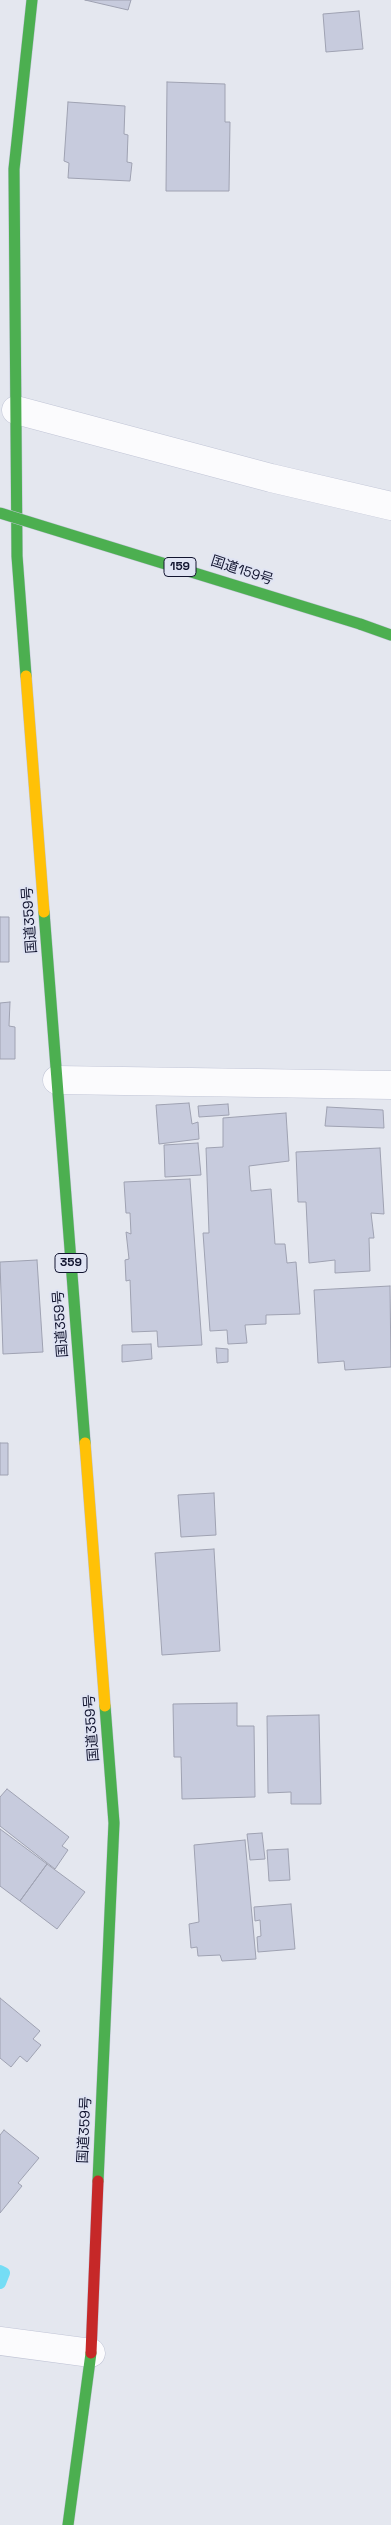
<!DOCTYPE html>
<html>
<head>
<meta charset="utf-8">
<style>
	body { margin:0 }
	canvas { display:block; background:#e4e7ef }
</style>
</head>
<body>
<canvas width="391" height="2525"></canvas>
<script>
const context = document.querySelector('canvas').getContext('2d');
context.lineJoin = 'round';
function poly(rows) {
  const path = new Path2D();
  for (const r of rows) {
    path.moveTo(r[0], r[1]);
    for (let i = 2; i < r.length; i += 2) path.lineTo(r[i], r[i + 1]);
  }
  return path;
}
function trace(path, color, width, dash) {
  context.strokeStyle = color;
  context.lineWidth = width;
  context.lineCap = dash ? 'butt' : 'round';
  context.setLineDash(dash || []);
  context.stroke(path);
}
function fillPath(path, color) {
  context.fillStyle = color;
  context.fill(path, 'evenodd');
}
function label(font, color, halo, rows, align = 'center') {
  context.font = font + ' "Space Grotesk","Noto Sans JP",sans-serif';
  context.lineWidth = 4;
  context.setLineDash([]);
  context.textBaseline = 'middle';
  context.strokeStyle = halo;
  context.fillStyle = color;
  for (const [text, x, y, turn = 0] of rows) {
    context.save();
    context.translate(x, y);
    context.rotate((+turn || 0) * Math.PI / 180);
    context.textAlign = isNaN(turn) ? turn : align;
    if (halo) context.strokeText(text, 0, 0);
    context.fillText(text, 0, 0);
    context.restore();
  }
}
const stream = poly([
	[0,2271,4,2273,0,2283]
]);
const building = poly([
	[85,0,131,0,128,10,85,0],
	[359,11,363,49,326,52,323,14,359,11],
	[167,82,225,84,225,122,230,122,229,191,166,191,167,82],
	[68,102,125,106,124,134,128,135,127,162,132,163,130,181,68,178,69,163,64,161,68,102],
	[0,917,9,917,9,962,0,962,0,917],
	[10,1002,9,1026,15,1027,15,1059,0,1059,0,1003,10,1002],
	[189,1103,192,1124,198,1122,199,1139,159,1144,156,1105,189,1103],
	[228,1104,229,1115,199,1117,198,1106,228,1104],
	[327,1107,383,1110,384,1128,325,1126,327,1107],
	[286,1113,289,1161,249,1166,251,1191,271,1189,275,1244,285,1244,287,1263,296,1262,300,1314,266,1315,266,1324,245,1325,247,1343,228,1344,227,1330,210,1331,203,1233,209,1233,206,1148,223,1147,223,1118,286,1113],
	[198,1143,201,1175,165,1177,164,1145,198,1143],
	[380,1148,384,1214,371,1213,374,1238,369,1238,370,1271,335,1273,335,1260,309,1263,306,1202,298,1202,296,1152,380,1148],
	[190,1179,202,1345,158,1347,157,1331,132,1332,130,1280,126,1281,125,1260,129,1259,126,1232,131,1234,130,1213,126,1213,124,1182,190,1179],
	[37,1260,43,1352,3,1354,0,1262,37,1260],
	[390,1286,391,1367,345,1370,344,1361,318,1363,314,1290,390,1286],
	[151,1344,152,1359,122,1362,122,1345,151,1344],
	[216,1348,228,1349,228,1362,217,1363,216,1348],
	[0,1443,8,1443,8,1475,0,1475,0,1443],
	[214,1493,216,1535,181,1537,178,1495,214,1493],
	[214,1549,220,1651,162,1655,155,1553,214,1549],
	[237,1703,237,1726,254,1726,255,1797,182,1799,181,1757,174,1757,173,1704,237,1703],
	[319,1715,321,1804,291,1804,291,1792,268,1793,267,1716,319,1715],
	[7,1789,69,1837,62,1846,68,1850,55,1869,0,1826,0,1797,7,1789],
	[0,1829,47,1864,20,1901,0,1886,0,1829],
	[262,1833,265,1859,250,1860,247,1834,262,1833],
	[245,1840,256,1959,222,1961,220,1955,198,1956,197,1947,191,1948,189,1924,199,1922,194,1845,245,1840],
	[288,1849,290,1880,269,1881,267,1850,288,1849],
	[47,1864,85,1892,57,1929,20,1901,47,1864],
	[291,1904,295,1949,258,1952,257,1937,261,1936,260,1920,255,1921,254,1907,291,1904],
	[0,1998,40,2031,33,2039,41,2045,27,2062,20,2056,11,2067,0,2058,0,1998],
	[4,2130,39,2158,18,2183,22,2186,0,2213,0,2135,4,2130]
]);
const street = poly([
	[16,410,271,478,391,506],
	[57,1080,391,1085],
	[0,2341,91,2353]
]);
const fast = poly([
	[360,624,391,635],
	[26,676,17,556,14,169,32,0],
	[44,912,85,1443],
	[98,2181,114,1823,105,1706],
	[68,2525,91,2353]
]);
const slow = poly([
	[26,676,44,912],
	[85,1443,105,1706]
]);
const jam = poly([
	[91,2353,98,2181]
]);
const fastBridge = poly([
	[0,513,360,624]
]);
const shields = [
	[180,567,32],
	[71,1263,32]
];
const shieldNames = [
	["159",180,567],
	["359",71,1263]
];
const streetNames = [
	["国道159号",242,571,18],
	["国道359号",30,920,-94],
	["国道359号",61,1324,-94],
	["国道359号",92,1728,-94],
	["国道359号",85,2130,-87]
];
trace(stream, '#75ddf5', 12);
fillPath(building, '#c7cbdd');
trace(building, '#9fa2b2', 1);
trace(street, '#c1c5d6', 29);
trace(fast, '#c1c5d6', 12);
trace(slow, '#c1c5d6', 12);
trace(jam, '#c1c5d6', 12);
trace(street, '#fbfbfd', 28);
trace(fast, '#4caf50', 11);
trace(slow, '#ffc107', 11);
trace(jam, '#c62828', 11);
trace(fastBridge, '#c1c5d6', 12, []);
trace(fastBridge, '#4caf50', 11);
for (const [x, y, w] of shields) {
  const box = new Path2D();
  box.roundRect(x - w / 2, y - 9.5, w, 19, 4);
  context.fillStyle = '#e0e4f3';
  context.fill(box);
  trace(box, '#121530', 1);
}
label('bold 12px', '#121530', null, shieldNames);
label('14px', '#121530', '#e0e4f3', streetNames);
</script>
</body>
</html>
